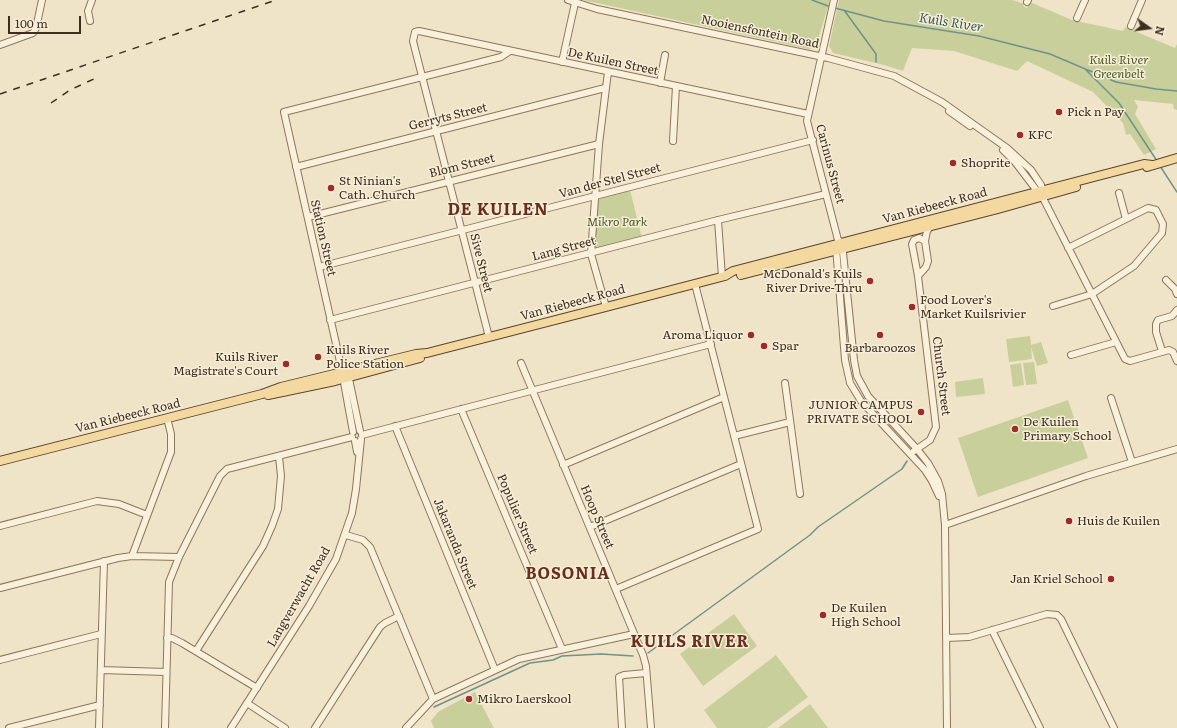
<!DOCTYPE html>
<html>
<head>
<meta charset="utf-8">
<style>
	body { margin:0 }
	#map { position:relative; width:1177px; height:728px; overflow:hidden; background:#f0e4c8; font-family:Literata,serif }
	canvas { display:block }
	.north { position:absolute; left:1129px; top:8px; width:40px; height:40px; -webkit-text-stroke:3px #f7eed8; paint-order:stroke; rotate:104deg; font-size:11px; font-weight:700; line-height:16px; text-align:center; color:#3d2e20 }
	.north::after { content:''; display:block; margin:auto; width:14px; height:18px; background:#3d2e20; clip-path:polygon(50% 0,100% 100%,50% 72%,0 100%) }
	.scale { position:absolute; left:8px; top:16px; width:73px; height:18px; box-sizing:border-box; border:2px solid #3d2e20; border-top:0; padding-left:5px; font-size:12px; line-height:14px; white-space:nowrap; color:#3d2e20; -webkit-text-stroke:3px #f7eed8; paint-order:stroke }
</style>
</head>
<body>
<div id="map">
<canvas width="1177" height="728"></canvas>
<div class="north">N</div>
<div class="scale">100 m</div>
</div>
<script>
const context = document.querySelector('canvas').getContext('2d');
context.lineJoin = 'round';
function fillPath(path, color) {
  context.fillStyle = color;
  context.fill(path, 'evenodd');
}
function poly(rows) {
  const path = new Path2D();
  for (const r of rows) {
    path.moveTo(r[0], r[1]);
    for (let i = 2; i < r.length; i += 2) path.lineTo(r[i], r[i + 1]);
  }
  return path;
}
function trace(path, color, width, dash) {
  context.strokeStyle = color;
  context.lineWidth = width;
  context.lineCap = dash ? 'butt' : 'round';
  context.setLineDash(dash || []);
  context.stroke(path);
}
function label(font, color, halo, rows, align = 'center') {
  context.font = font + ' Literata,serif';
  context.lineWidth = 3;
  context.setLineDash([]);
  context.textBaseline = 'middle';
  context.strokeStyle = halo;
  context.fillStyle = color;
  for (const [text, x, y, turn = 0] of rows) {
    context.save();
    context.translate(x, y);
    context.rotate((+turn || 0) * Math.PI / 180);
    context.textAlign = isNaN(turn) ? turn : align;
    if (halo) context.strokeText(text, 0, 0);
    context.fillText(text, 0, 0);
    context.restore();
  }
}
const green = poly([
	[583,0,830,0,817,43,813,48,809,49],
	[839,0,1013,0,1024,4,1023,6,1027,8,1030,2,1072,20,1123,31,1125,27,1175,48,1177,44,1177,110,1174,109,1173,104,1134,100,1138,107,1135,114,1156,149,1144,155,1130,134,1126,135,1123,123,1093,92,1027,61,1017,71,954,51,912,48,903,71,884,65,833,53,829,46],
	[630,190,642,238,596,249,594,247,598,199],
	[1030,336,1031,345,1041,342,1048,363,1037,366,1031,347,1032,359,1009,362,1006,339],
	[1034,362,1037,384,1026,385,1023,363],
	[1021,363,1024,385,1013,387,1010,365],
	[983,378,985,394,956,397,955,382],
	[1068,400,1088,458,978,497,958,438],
	[734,614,757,646,703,686,680,654],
	[776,655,808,697,767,728,717,728,704,710],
	[475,692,494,728,434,728,431,721,438,712],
	[810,704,828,728,778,728]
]);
const stream = poly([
	[812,0,831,7],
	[835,8,884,21,979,36,1050,54,1116,82,1156,89,1177,91],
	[844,10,876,54,876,62],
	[1086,70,1119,103,1157,161],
	[1160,166,1177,192],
	[648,653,810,535,818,527,902,469,907,461],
	[434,707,530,663,553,660,562,656,601,654,633,656]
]);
const minor = poly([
	[568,0,597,9,828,58,894,76,942,102,1007,148,1031,170,1041,185,1044,195],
	[834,0,807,121,838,240,842,243,854,360,857,376,868,396,917,449,928,463,938,481,942,494,945,525,947,728],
	[1027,2,1028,0],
	[1077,18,1085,0],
	[90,21,88,11,92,0],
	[1131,26,1142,0],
	[0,45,33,33,36,28,42,0],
	[562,62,575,3],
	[660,83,665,55],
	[949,111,970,126],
	[673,141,676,86],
	[1003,150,1015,162,1044,200,1125,359,1130,361,1169,350,1173,352,1177,361],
	[296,167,605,88],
	[1119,193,1126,219],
	[308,217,599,144],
	[718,220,722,277],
	[925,241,927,231,930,227],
	[836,247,845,360,850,383,861,401,925,470,932,481,939,496],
	[319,267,813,140],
	[1166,280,1175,289,1177,294],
	[1053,306,1092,294,1134,266,1162,233,1163,224,1156,210,1148,208,1068,248],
	[606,307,591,254,599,144,608,72],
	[330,320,718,220,826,194],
	[489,337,415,49,413,41,415,32,419,31,808,114],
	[1162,351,1156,332,1156,324,1158,320,1172,316,1177,310],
	[1071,355,1116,342],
	[521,363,643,655,646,666,651,728],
	[348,374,360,431],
	[785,383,800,494],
	[1111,398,1132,462],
	[461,409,562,649],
	[395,426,495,670],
	[353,432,341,366,284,112,501,57,510,51],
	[362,435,711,344],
	[734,436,790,422],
	[355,441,357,452],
	[914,451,930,440,936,427,918,276,912,244,914,240,919,238,925,241,928,261,926,267,918,276],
	[563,465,724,397],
	[945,525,1086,476,1177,449],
	[0,526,97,501,119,504,147,515],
	[590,527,741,464],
	[346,535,363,540,370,547,433,699],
	[132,556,171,452,171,434,167,418],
	[0,588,118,558,132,556,179,557],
	[616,589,758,529,695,284],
	[992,630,1040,728],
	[167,638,172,638,182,643,257,688],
	[947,638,969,637,1047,614,1057,615,1061,619,1114,728],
	[196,651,263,546,272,526,278,509,281,476,279,457],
	[0,660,101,634],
	[101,670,166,672],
	[247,703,285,728],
	[9,728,100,705],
	[99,728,104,561],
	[165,728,169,582,179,557,220,476,227,469,352,437],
	[231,728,309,606,336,559,352,513,356,489,361,439],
	[315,728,380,627,385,623,399,616],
	[406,728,433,699,519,659,634,634],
	[622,728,619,677,624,675,646,673]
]);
const major = poly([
	[1147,167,1177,158],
	[741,275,998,209,1076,187],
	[268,395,335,381,420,358],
	[0,461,262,394,281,387,416,354,427,353,606,307,725,276,733,271,1144,164,1152,165]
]);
const rail = poly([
	[0,94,276,0],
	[51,103,70,90,98,77]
]);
const markers = [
	[1059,112,4,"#9e2a2b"],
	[1020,135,4,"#9e2a2b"],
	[953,163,4,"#9e2a2b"],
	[331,188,4,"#9e2a2b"],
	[870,281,4,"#9e2a2b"],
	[912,307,4,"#9e2a2b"],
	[751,335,4,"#9e2a2b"],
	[880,335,4,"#9e2a2b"],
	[764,346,4,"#9e2a2b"],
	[318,357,4,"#9e2a2b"],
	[286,364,4,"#9e2a2b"],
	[921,412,4,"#9e2a2b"],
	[1015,429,4,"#9e2a2b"],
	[1069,521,4,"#9e2a2b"],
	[1111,579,4,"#9e2a2b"],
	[823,615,4,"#9e2a2b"],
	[469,699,4,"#9e2a2b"]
];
const streetNames = [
	["Nooiensfontein Road",760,32,12],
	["De Kuilen Street",613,62,12],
	["Gerryts Street",448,117,-14],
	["Carinus Street",830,164,75],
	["Blom Street",462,166,-14],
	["Van der Stel Street",610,181,-15],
	["Van Riebeeck Road",935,206,-15],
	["Station Street",323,238,77],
	["Lang Street",564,249,-15],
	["Sive Street",481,263,76],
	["Van Riebeeck Road",573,303,-15],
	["Church Street",941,376,83],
	["Van Riebeeck Road",128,416,-14],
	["Populier Street",517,514,67],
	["Hoop Street",597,517,67],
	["Jakaranda Street",455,544,68],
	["Langverwacht Road",299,597,-60]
];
const parkNames = [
	["Kuils River",1119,60],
	["Greenbelt",1119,74],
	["Mikro Park",617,222]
];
const poiNames = [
	["Pick n Pay",1067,112],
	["KFC",1028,135],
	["Shoprite",961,163],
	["St Ninian's",339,181],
	["Cath. Church",339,195],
	["McDonald's Kuils",862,274,"right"],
	["River Drive-Thru",862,288,"right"],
	["Food Lover's",920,300],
	["Market Kuilsrivier",920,314],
	["Aroma Liquor",743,335,"right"],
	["Spar",772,346],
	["Barbaroozos",880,348,"center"],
	["Kuils River",326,350],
	["Police Station",326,364],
	["Kuils River",278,357,"right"],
	["Magistrate's Court",278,371,"right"],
	["JUNIOR CAMPUS",913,405,"right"],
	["PRIVATE SCHOOL",913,419,"right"],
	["De Kuilen",1023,422],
	["Primary School",1023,436],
	["Huis de Kuilen",1077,521],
	["Jan Kriel School",1103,579,"right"],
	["De Kuilen",831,608],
	["High School",831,622],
	["Mikro Laerskool",477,699]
];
const waterNames = [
	["Kuils River",951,23,9]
];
const districtNames = [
	["DE KUILEN",498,210],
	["BOSONIA",568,574],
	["KUILS RIVER",690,642]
];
fillPath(green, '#c9cf9b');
trace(stream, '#6f938a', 1.5);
trace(minor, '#8d765c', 8);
trace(major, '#5b4430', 10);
trace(minor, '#faf1dc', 6);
trace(major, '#f3d9a0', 8);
trace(rail, '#3d2e20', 1.5, [7, 7]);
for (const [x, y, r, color] of markers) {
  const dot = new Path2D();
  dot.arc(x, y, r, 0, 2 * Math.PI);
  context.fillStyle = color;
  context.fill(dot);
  trace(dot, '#f7eed8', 1.5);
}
label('12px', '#3d2e20', '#f7eed8', streetNames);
label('italic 12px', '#4d5a26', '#f7eed8', parkNames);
label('12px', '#3d2e20', '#f7eed8', poiNames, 'left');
label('italic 13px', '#2f5d5a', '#f7eed8', waterNames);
context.letterSpacing = '1px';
label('bold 16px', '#6b2e1e', '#f7eed8', districtNames);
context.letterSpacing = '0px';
</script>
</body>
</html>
